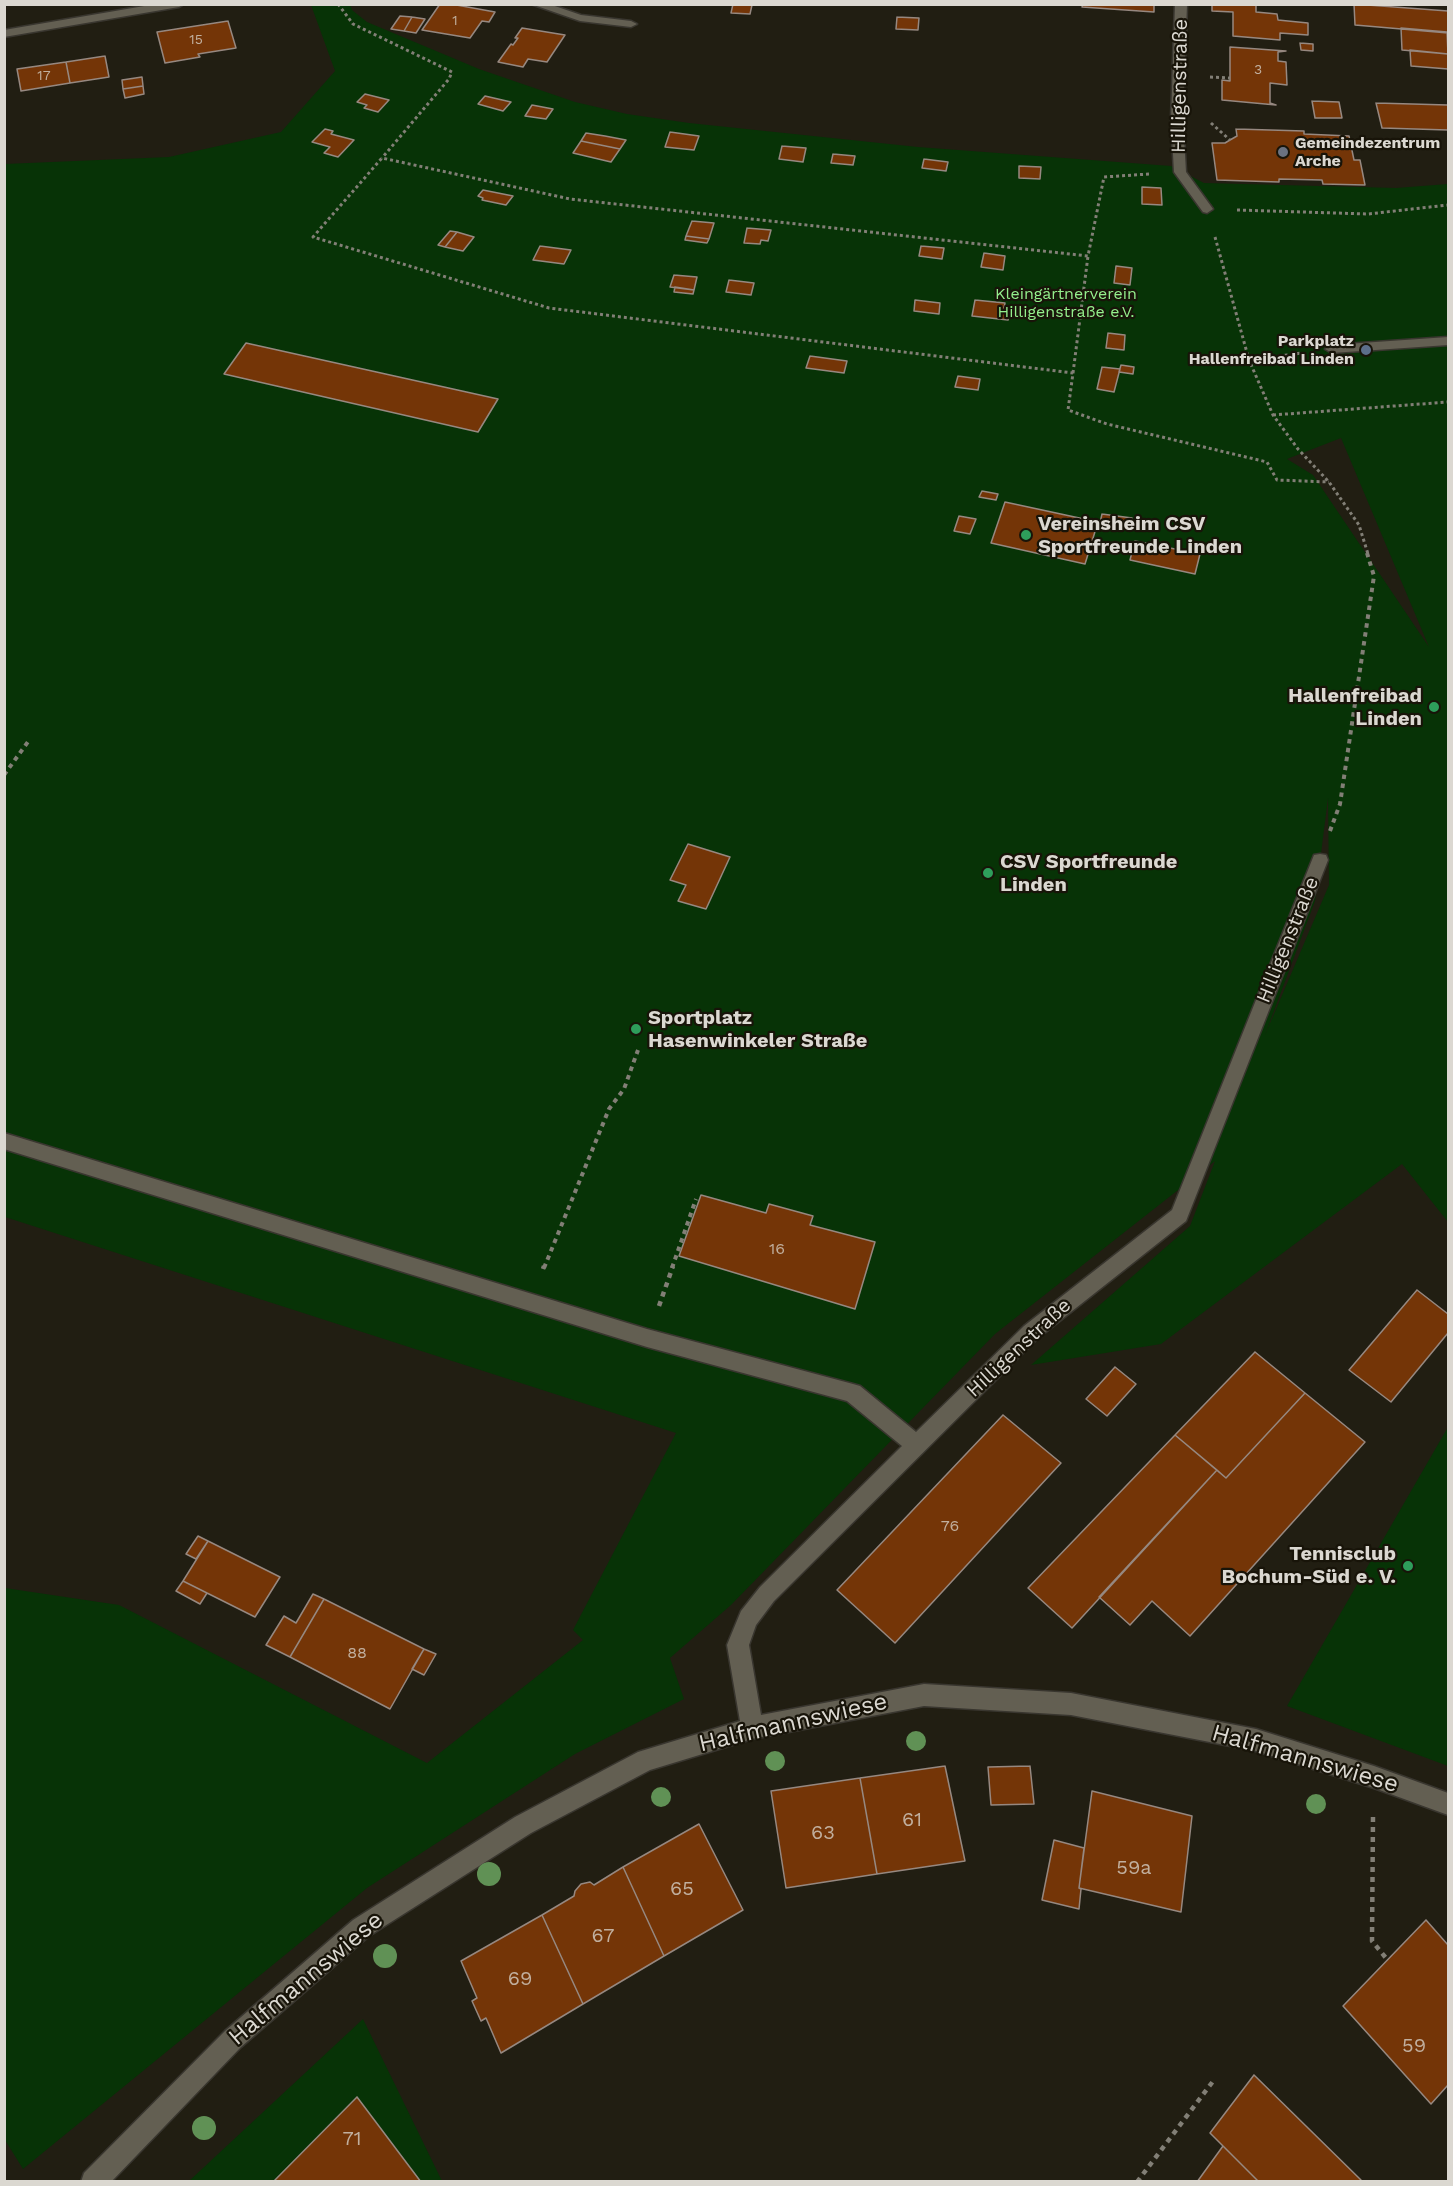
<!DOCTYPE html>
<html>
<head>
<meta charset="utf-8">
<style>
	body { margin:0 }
	#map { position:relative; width:1453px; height:2186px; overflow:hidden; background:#211e12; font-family:"Work Sans",sans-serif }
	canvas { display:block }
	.frame { position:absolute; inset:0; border:6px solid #dbd8d1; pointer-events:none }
</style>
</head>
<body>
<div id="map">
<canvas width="1453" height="2186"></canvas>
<div class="frame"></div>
</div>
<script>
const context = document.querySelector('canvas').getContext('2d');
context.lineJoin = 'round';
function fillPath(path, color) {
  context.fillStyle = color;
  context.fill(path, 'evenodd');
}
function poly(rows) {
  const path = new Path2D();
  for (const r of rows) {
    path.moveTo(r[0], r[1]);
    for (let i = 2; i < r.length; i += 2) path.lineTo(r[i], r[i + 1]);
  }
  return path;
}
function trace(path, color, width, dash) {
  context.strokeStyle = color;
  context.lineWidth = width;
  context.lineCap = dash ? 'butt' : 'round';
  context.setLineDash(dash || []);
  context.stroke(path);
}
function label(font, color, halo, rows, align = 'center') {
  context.font = font + ' "Work Sans",sans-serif';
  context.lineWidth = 4.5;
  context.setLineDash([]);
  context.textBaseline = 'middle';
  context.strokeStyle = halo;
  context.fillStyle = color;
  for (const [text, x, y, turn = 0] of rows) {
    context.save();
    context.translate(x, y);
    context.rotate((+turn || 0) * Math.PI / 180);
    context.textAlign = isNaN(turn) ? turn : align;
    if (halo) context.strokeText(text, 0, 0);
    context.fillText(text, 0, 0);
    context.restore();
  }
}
const green = poly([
	[350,4,352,10,367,22,479,69,575,102,627,114,689,123,918,147,1171,166,1204,183,1396,188,1448,184,1448,1222,1402,1164,1161,1344,1031,1365,1190,1226,1215,1161,995,1334,731,1605,670,1658,684,1699,575,1754,367,1888,23,2169,5,2140,5,1588,119,1605,427,1763,583,1640,573,1630,676,1433,5,1217,5,164,169,157,281,132,335,71,311,5],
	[1341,438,1429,647,1313,475,1287,459],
	[1328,798,1329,885,1265,1035,1315,901],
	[1448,1427,1448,1766,1287,1706],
	[363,2019,442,2181,188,2182]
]);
const building = poly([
	[440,4,451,4,495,12,489,22,482,21,470,38,422,30,440,4],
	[733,4,755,4,752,5,750,14,731,13,733,4],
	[1083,4,1154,4,1154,12,1082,7,1083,4],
	[1212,4,1256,4,1256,12,1277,14,1278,20,1308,23,1308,35,1280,33,1280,40,1233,36,1233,12,1212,11,1212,4],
	[1354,4,1448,11,1448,33,1355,25,1354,4],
	[400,16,412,17,404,31,391,29,400,16],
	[412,17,425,19,416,33,404,31,412,17],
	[897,17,919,18,918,30,896,29,897,17],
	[228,21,236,48,198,54,200,57,165,63,157,32,228,21],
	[522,28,565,35,547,62,528,59,523,67,498,62,511,44,513,45,518,38,515,38,522,28],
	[1401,28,1447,32,1448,54,1402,50,1401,28],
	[1300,43,1313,44,1313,51,1301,50,1300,43],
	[1230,47,1286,51,1278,52,1278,61,1286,62,1287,85,1270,83,1270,103,1276,105,1222,100,1222,80,1230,81,1230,47],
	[1410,50,1448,54,1448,69,1411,66,1410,50],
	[105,56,109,77,70,83,66,62,105,56],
	[66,62,70,83,21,91,17,69,66,62],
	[142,77,143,86,123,89,122,80,142,77],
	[143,86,144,94,125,98,123,89,143,86],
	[365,94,389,100,378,112,364,108,367,105,357,102,365,94],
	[485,96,511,102,503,111,478,104,485,96],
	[1312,101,1339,102,1342,118,1315,118,1312,101],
	[1376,103,1448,105,1448,130,1382,128,1376,103],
	[532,105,553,109,546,119,525,116,532,105],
	[325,129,333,131,331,134,354,140,338,157,324,153,330,147,312,142,325,129],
	[1236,129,1304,131,1304,134,1349,136,1354,160,1360,160,1365,185,1323,184,1322,180,1279,179,1279,182,1217,180,1212,143,1225,143,1230,140,1237,136,1236,129],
	[670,132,699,136,694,150,665,147,670,132],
	[586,133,605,136,626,140,620,149,581,141,586,133],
	[581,141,620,149,611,162,573,153,581,141],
	[782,146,806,148,803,162,779,159,782,146],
	[833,154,855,156,853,165,831,163,833,154],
	[924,159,948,162,946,171,922,168,924,159],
	[1019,166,1041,167,1040,179,1019,178,1019,166],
	[1142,187,1161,188,1162,205,1142,204,1142,187],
	[483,190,513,196,506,205,482,200,483,198,478,196,483,190],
	[692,221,714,223,709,239,686,236,692,221],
	[747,228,771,230,768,241,761,240,760,244,744,243,747,228],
	[450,231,457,232,445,247,438,245,450,231],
	[457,232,474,237,463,251,445,247,457,232],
	[686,236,709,239,707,243,685,240,686,236],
	[540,246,571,250,564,264,533,260,540,246],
	[921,246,944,248,942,259,919,256,921,246],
	[984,253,1005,256,1003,270,981,267,984,253],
	[1116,266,1132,268,1130,285,1114,283,1116,266],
	[674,275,697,277,694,290,670,287,674,275],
	[729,280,754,283,751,295,726,292,729,280],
	[675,287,694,290,693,294,674,292,675,287],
	[915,300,940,303,939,314,914,311,915,300],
	[975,300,1005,303,1004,308,1010,309,1008,320,972,316,975,300],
	[1108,333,1125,335,1124,350,1106,348,1108,333],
	[246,343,498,399,478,432,224,374,246,343],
	[810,356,847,361,844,373,806,368,810,356],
	[1121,365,1134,367,1133,374,1119,372,1121,365],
	[1102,367,1120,369,1114,392,1097,389,1102,367],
	[958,376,980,379,978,390,955,387,958,376],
	[982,491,998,494,996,500,979,497,982,491],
	[1005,502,1098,522,1085,564,991,543,1005,502],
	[1102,514,1132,518,1130,528,1100,523,1102,514],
	[959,516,976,519,970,534,954,531,959,516],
	[1135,541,1200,554,1195,574,1130,560,1135,541],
	[688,844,730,857,706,909,678,901,686,885,670,880,688,844],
	[701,1195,766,1213,769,1204,813,1216,810,1225,875,1242,855,1309,679,1256,701,1195],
	[1417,1290,1448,1314,1448,1333,1391,1402,1349,1370,1417,1290],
	[1255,1352,1305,1393,1226,1478,1175,1435,1255,1352],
	[1115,1367,1136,1384,1107,1416,1086,1399,1115,1367],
	[1305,1393,1365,1442,1190,1636,1152,1601,1130,1625,1099,1597,1217,1470,1226,1478,1305,1393],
	[1003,1415,1061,1463,895,1643,837,1590,1003,1415],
	[1175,1435,1217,1470,1072,1628,1028,1588,1175,1435],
	[198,1536,208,1541,196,1559,186,1554,198,1536],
	[208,1541,280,1577,255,1617,183,1581,208,1541],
	[183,1581,207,1593,200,1604,176,1591,183,1581],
	[313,1594,324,1599,290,1657,266,1645,284,1616,296,1623,313,1594],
	[324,1599,424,1649,390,1709,290,1657,324,1599],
	[424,1649,436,1654,424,1675,412,1669,424,1649],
	[945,1766,965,1861,877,1874,860,1778,945,1766],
	[1030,1766,1034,1804,991,1805,988,1767,1030,1766],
	[860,1778,877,1874,786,1888,771,1791,860,1778],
	[1092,1791,1192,1816,1181,1912,1079,1888,1092,1791],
	[699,1824,743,1910,664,1956,623,1867,699,1824],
	[1054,1840,1084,1848,1079,1888,1081,1889,1079,1909,1042,1900,1054,1840],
	[623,1867,664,1956,583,2004,542,1915,574,1896,575,1891,581,1884,590,1882,594,1885,623,1867],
	[542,1915,583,2004,501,2053,486,2018,481,2021,472,2001,477,1998,461,1961,542,1915],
	[1426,1920,1448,1945,1448,2085,1431,2104,1343,2006,1426,1920],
	[1254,2075,1361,2180,1360,2182,1259,2182,1210,2133,1254,2075],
	[357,2097,421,2182,273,2182,357,2097],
	[1223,2146,1259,2182,1197,2182,1223,2146]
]);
const pathFar2 = poly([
	[338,4,353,24,452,72,449,79,382,158],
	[1210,77,1230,78],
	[1211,123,1230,140],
	[1149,174,1104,177,1088,256,570,199,382,158,313,237,549,308,1073,373,1068,410,1107,424,1267,462,1277,480,1329,482],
	[1237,210,1368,214,1448,205],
	[1215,237,1249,360,1273,415,1298,449,1329,482,1359,525,1368,554],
	[1249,360,1302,353],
	[1073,373,1088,256],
	[1273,415,1448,402]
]);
const pathFar1 = poly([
	[4,775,30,739],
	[1330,831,1340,804,1374,576,1367,553],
	[544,1268,609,1109,624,1089,638,1050],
	[672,1268,696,1199]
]);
const path = poly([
	[543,1269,544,1266],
	[659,1306,673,1266],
	[1373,1817,1372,1941,1386,1958],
	[1137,2182,1214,2080]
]);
const minor = poly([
	[156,4,184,4,179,7,4,37,4,30,156,4],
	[531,4,549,4,581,15,631,21,637,24,631,27,580,21,531,4],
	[1175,4,1187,4,1183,119,1186,172,1213,209,1207,213,1203,212,1174,172,1171,119,1175,4],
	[1448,337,1448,345,1332,353,1325,349,1332,345,1448,337],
	[1320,854,1326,855,1328,860,1186,1221,1038,1338,774,1601,756,1625,749,1645,761,1715,924,1684,1071,1693,1256,1729,1374,1766,1448,1793,1448,1815,1374,1788,1256,1751,1071,1715,924,1706,752,1739,650,1770,531,1833,369,1936,241,2047,111,2182,81,2182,84,2173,225,2031,353,1920,515,1817,638,1752,740,1721,727,1645,741,1611,760,1587,902,1446,847,1401,647,1347,4,1149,4,1133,647,1329,853,1384,860,1386,916,1432,1024,1326,1172,1210,1314,855,1320,854]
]);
const trees = [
	[916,1741,10],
	[775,1761,10],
	[661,1797,10],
	[1316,1804,10],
	[489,1874,12],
	[385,1956,12],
	[204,2128,12]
];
const markers = [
	[1283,152,6,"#6b7280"],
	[1366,350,6,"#5c6f8a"],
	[1026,535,6,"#2e9e5b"],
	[1434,707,6,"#2e9e5b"],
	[988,873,6,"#2e9e5b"],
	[636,1029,6,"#2e9e5b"],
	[1408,1566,6,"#2e9e5b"]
];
const farNumbernames = [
	["1",455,21],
	["15",196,40],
	["3",1258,70],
	["17",44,76]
];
const farPoinames = [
	["Gemeindezentrum",1295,143],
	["Arche",1295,161],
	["Parkplatz",1354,341,"right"],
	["Hallenfreibad Linden",1354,359,"right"]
];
const farParknames = [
	["Kleingärtnerverein",1066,294],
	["Hilligenstraße e.V.",1066,312]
];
const numberNames = [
	["16",777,1249],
	["76",950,1526],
	["88",357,1653]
];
const streetNames = [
	["Hilligenstraße",1180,86,-89],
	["Hilligenstraße",1288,940,-68],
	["Hilligenstraße",1019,1348,-43]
];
const poiNames = [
	["Vereinsheim CSV",1038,524],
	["Sportfreunde Linden",1038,547],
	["Hallenfreibad",1422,696,"right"],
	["Linden",1422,719,"right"],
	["CSV Sportfreunde",1000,862],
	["Linden",1000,885],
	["Sportplatz",648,1018],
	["Hasenwinkeler Straße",648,1041],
	["Tennisclub",1396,1554,"right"],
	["Bochum-Süd e. V.",1396,1577,"right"]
];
const nearNumbernames = [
	["61",912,1820],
	["63",823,1833],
	["59a",1134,1868],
	["65",682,1889],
	["67",603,1936],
	["69",520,1979],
	["59",1414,2046],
	["71",352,2139]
];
const nearStreetnames = [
	["Halfmannswiese",793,1723,-13],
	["Halfmannswiese",1305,1759,16],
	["Halfmannswiese",306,1979,-40]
];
fillPath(green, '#073306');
fillPath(building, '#743507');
trace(building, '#968880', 1.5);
trace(minor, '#39362f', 3);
trace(pathFar2, '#827f76', 3, [3, 3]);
trace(pathFar1, '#827f76', 4, [4.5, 4.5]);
trace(path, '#827f76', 4.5, [5, 5]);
fillPath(minor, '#635f52');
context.fillStyle = '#609155';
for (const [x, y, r] of trees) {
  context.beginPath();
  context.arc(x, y, r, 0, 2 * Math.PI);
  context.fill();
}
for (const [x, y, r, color] of markers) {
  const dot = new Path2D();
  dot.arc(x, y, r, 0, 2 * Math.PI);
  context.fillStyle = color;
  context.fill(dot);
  trace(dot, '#181409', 2);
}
label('14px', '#c1af9e', null, farNumbernames);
label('bold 16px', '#dbd8d1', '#181409', farPoinames, 'left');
label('16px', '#94ef8c', '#181409', farParknames);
label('16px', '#c1af9e', null, numberNames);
label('20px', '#dbd8d1', '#181409', streetNames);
label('bold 20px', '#dbd8d1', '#181409', poiNames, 'left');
label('20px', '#c1af9e', null, nearNumbernames);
label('24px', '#dbd8d1', '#181409', nearStreetnames);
</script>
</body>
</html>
